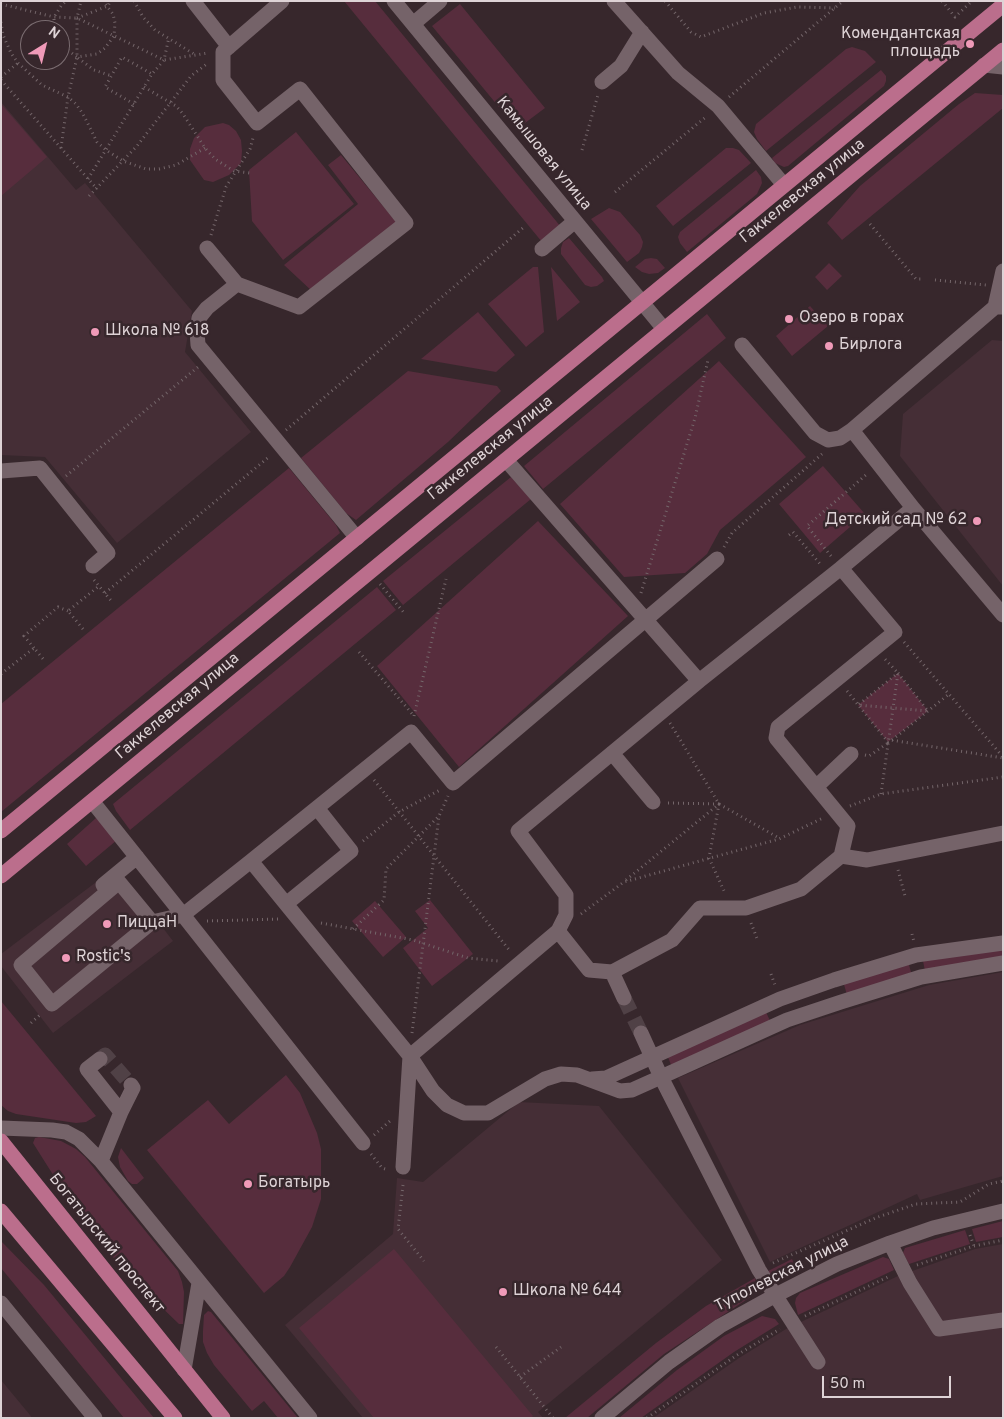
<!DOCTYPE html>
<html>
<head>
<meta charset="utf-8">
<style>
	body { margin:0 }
	#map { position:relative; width:1004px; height:1419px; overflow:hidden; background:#37272c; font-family:Overpass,sans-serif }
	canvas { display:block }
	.frame { position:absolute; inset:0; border:2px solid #ded3d6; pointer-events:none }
	.north { position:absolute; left:20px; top:20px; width:50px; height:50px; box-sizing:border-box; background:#37272c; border:1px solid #7a6c70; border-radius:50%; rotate:36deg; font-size:14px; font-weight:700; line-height:20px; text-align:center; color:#ded3d6 }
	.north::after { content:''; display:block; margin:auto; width:18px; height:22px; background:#ef9ab8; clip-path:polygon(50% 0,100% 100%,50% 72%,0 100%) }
	.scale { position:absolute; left:822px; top:1376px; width:129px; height:22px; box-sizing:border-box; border:2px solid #ded3d6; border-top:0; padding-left:6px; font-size:15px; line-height:18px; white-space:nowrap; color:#ded3d6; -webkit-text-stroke:4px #37272c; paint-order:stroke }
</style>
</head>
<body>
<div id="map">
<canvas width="1004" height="1419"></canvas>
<div class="frame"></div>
<div class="north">N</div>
<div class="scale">50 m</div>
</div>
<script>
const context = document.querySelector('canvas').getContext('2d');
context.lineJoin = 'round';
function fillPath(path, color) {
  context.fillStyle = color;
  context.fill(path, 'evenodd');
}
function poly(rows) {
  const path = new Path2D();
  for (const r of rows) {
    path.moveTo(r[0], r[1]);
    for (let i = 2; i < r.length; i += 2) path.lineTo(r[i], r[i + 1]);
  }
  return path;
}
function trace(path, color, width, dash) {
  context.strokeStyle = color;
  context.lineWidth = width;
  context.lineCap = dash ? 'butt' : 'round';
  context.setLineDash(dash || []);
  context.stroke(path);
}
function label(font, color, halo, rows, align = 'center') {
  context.font = font + ' Overpass,sans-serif';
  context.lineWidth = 5;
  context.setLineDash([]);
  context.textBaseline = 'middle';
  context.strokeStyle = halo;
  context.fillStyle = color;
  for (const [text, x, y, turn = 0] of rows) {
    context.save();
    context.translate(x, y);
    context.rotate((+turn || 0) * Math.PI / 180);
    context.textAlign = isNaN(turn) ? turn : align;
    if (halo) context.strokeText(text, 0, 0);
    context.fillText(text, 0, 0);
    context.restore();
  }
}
const built = poly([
	[1,102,76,190,85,183,192,311,185,352,251,432,117,543,45,457,1,455],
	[992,340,1003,341,1003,586,900,456,903,414],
	[116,867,173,941,53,1033,1,966,1,954],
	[1003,972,1003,1176,920,1200,917,1194,770,1262,678,1078,800,1025,929,985],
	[519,1102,599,1106,722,1260,538,1412,543,1418,363,1418,285,1325,393,1234,397,1178,423,1182],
	[1003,1244,1003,1418,653,1418,739,1358,786,1329,898,1276,975,1249],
	[1,1380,30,1415,32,1418,1,1418]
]);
const green = poly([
	[344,1,375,1,561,227,542,242],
	[460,4,545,108,517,129,432,26],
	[852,47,865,51,876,62,766,151,757,139,754,132,756,124,846,49],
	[881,70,886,76,886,81,884,86,788,166,784,167,775,163,772,158],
	[975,93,1003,95,1003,108,842,240,827,223,860,186,959,104],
	[1,104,47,157,1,196],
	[223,123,229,125,236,131,241,140,242,151,241,163,229,175,213,182,204,180,190,160,190,149,194,138,205,127],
	[296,132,354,204,283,260,252,221,249,170],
	[726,148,733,148,739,150,751,163,673,226,656,206],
	[341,155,397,223,313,292,284,265,358,204,328,165],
	[756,170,761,177,762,183,757,194,687,252,680,243,678,237,680,232],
	[609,208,620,212,640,235,643,242,642,247,639,253,627,262,591,219],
	[569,238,602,277,604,281,597,286,591,287,585,285,561,254,561,248,563,242],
	[651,258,657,259,665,268,658,273,649,274,642,272,635,267,645,259],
	[829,263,842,276,827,290,815,277],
	[533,267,538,267,544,332,526,347,488,304],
	[551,267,580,302,557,321],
	[810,306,828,326,792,356,776,336],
	[478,312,515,355,496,372,421,359],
	[707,314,726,338,543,489,524,466],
	[719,361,806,457,720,530,707,554,685,573,624,577,560,504],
	[408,371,497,386,501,391,448,442,356,520,346,513,301,458],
	[823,466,865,514,820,553,779,504],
	[289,468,336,525,340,533,1,812,1,704],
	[511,477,531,499,403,605,383,581],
	[538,521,628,616,459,767,377,666],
	[377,587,396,610,130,830,116,811,113,804],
	[898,673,928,711,888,742,858,705],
	[96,818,117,840,86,866,67,844],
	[430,900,473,954,432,986,403,948,428,928,415,911],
	[375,901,406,937,383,957,352,921],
	[1003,947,1003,958,925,971,923,961],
	[908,961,912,976,847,995,843,981],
	[1,1001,96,1116,86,1122,76,1123,16,1114,8,1111,1,1105],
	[766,1012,771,1023,672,1067,667,1055],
	[286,1075,300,1093,317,1133,321,1149,321,1199,312,1227,290,1267,284,1276,264,1293,147,1150,208,1100,229,1124],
	[39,1137,61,1141,76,1149,85,1157,178,1271,182,1282,184,1292,183,1324,179,1324,127,1274,79,1216,33,1143,35,1138],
	[121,1148,144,1178,137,1184,132,1184,128,1181,120,1167,118,1157],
	[1003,1221,1003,1237,976,1242,972,1229],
	[965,1230,970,1244,909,1264,903,1253,905,1248],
	[1,1241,44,1285,154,1418,124,1418,1,1268],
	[394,1249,533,1416,531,1418,374,1418,299,1328],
	[883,1257,889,1259,894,1270,798,1315,795,1303,796,1298,800,1293],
	[792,1259,798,1272,782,1280,772,1278,766,1272],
	[755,1278,757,1285,752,1296,664,1354,587,1418,565,1418,656,1343,706,1306],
	[208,1311,211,1312,298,1418,278,1418,264,1401,252,1411,214,1365,207,1353,203,1342,203,1331,204,1315],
	[762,1316,775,1319,779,1324,734,1352,641,1418,619,1418,677,1370,724,1336]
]);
const minorTunnel = poly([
	[624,998,641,1033],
	[100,1059,105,1055,131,1085]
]);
const path = poly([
	[134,1,143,17,155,30,194,54],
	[665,1,691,32,701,37,764,13,797,7,835,8],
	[942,1,955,17,972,1],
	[1,4,54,17,77,18,164,60,208,53],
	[77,18,108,6,110,1],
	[1,22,3,35,11,53,18,63,42,85,68,97,76,104,83,114,97,142,106,150,123,161,146,169,159,169,176,165,205,148],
	[54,30,54,17,61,6,66,1],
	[60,44,77,57,97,54,105,48,114,36,115,23,113,14,103,1],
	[78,58,94,70,112,76],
	[1,77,18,63],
	[1,80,97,189],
	[144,87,176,106,183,114,205,148,215,159,234,171,250,173],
	[729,97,843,1],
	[134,104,105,87,122,57,152,74],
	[61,148,68,97,77,57,77,18,81,1],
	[582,150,598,95],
	[88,179,152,74,164,60,169,37],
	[615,192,707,116],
	[89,196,137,146,191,76,208,63],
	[870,224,916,279,921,279],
	[211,235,226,187,250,149,253,138],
	[935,280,986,285],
	[286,430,524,227],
	[66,476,198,367],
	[789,535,793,532,821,565],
	[724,547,732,533,822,454],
	[831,556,807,526,867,474],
	[94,580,113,603],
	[380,584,405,614],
	[105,593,270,456],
	[641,593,695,418,708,360],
	[83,629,68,611,99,586],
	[904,642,1003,757],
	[34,648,24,636,58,607,68,611],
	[359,652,414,716],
	[898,673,928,711,858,705,898,673],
	[1,674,34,648,44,660],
	[847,691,888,742,891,740,1003,758],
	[414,716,446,579],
	[670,723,719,804,779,838],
	[892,740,949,694],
	[865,755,869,756,888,743],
	[374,780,510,951],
	[881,794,898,673,884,658],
	[668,803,719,804],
	[850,806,881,794,1003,777],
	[363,841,399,812,440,790],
	[898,870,905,896],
	[626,880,719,804,709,858,725,893],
	[581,914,624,882,779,839,823,818],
	[207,921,278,919],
	[321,923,413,940,468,958,498,961],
	[751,923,758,941],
	[353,929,384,900,386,869,439,816],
	[912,934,914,942],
	[771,974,775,985],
	[31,1023,42,1013],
	[412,1033,439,816,448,796],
	[374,1135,390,1121],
	[371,1154,382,1168,388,1170],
	[403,1185,398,1229,424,1261],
	[970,1235,974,1246],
	[773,1263,878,1217,916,1204,960,1202,989,1184,1003,1181],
	[917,1265,974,1246,1003,1240],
	[805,1316,890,1276],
	[496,1347,553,1418],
	[520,1377,561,1347],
	[647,1418,737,1355,780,1329]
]);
const minor = poly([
	[193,1,229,47],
	[394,1,664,329],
	[614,1,678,73,718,106,784,185],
	[413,24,440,1],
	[984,65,1003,67],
	[602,82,621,66,642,32],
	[207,248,237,284,207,308,199,318,197,331,198,345,357,538],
	[542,249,575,221],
	[237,284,299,307,406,223,300,89,257,123,223,80,223,52,282,1],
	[995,307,1003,271],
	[742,345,815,433,828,440,840,438,852,430,995,307,1003,307],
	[852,430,913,508,1003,615],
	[506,460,699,681,841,568,895,632,778,727,776,738,848,826,841,856],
	[1,471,40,468,108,553,93,566],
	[841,568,913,508],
	[612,753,653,802],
	[816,787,851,754],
	[92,801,183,915,251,861,410,1056,558,931,589,970,612,972,672,940,700,908,746,908,801,889,841,856,867,860,1003,833],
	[251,861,411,732,453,783,717,559],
	[103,885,137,857],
	[286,904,351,851,317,808],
	[152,922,119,882,21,965,52,1004,152,922,183,915,363,1143],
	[558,931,566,915,566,895,518,831,699,681],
	[612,972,624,998],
	[410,1056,433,1091,447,1105,464,1113,488,1113,545,1079,561,1074,577,1075,620,1091,632,1090,661,1077,641,1033],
	[100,1059,87,1069,121,1112],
	[592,1079,606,1078,780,999,834,980,916,955,1003,943],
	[1,1128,52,1130,66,1132,79,1139,101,1161,310,1418],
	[101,1161,121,1112,133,1088,131,1085],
	[403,1167,410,1056],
	[890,1243,910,1283,939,1329,1003,1320],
	[1,1303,95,1418],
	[818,1362,759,1270,661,1077,787,1020,841,1002,921,977,1003,963],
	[184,1370,199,1283],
	[602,1418,669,1362,720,1326,776,1295,837,1264,890,1243,933,1228,1003,1211]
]);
const major = poly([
	[1,831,1003,5],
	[1,876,1003,50],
	[1,1141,223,1418],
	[1,1211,175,1418]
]);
const markers = [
	[970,44,5,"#ef9ab8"],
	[789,319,5,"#ef9ab8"],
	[95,332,5,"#ef9ab8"],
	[829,346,5,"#ef9ab8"],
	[977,521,5,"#ef9ab8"],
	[107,924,5,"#ef9ab8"],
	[66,958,5,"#ef9ab8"],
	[248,1184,5,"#ef9ab8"],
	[503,1292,5,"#ef9ab8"]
];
const poiNames = [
	["Комендантская",960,35,"right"],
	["площадь",960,53,"right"],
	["Озеро в горах",799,319],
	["Школа № 618",105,332],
	["Бирлога",839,346],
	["Детский сад № 62",967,521,"right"],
	["ПиццаН",117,924],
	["Rostic's",76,958],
	["Богатырь",258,1184],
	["Школа № 644",513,1292]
];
const streetNames = [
	["Камышовая улица",543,154,51],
	["Гаккелевская улица",803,192,-39],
	["Гаккелевская улица",491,449,-39],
	["Гаккелевская улица",178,707,-40],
	["Богатырский проспект",106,1244,51],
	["Туполевская улица",782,1275,-27]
];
fillPath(built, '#452e36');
fillPath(green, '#572d3d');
trace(minorTunnel, '#504146', 15, [15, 8]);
trace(path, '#74666a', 3, [1, 4]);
trace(minor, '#756369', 15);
trace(major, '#bb6e8c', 15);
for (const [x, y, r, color] of markers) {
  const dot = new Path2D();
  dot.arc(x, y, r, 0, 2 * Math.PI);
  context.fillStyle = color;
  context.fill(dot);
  trace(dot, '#37272c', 2);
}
label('16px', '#ded3d6', '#37272c', poiNames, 'left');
label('16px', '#ded3d6', '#37272c', streetNames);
</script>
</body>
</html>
